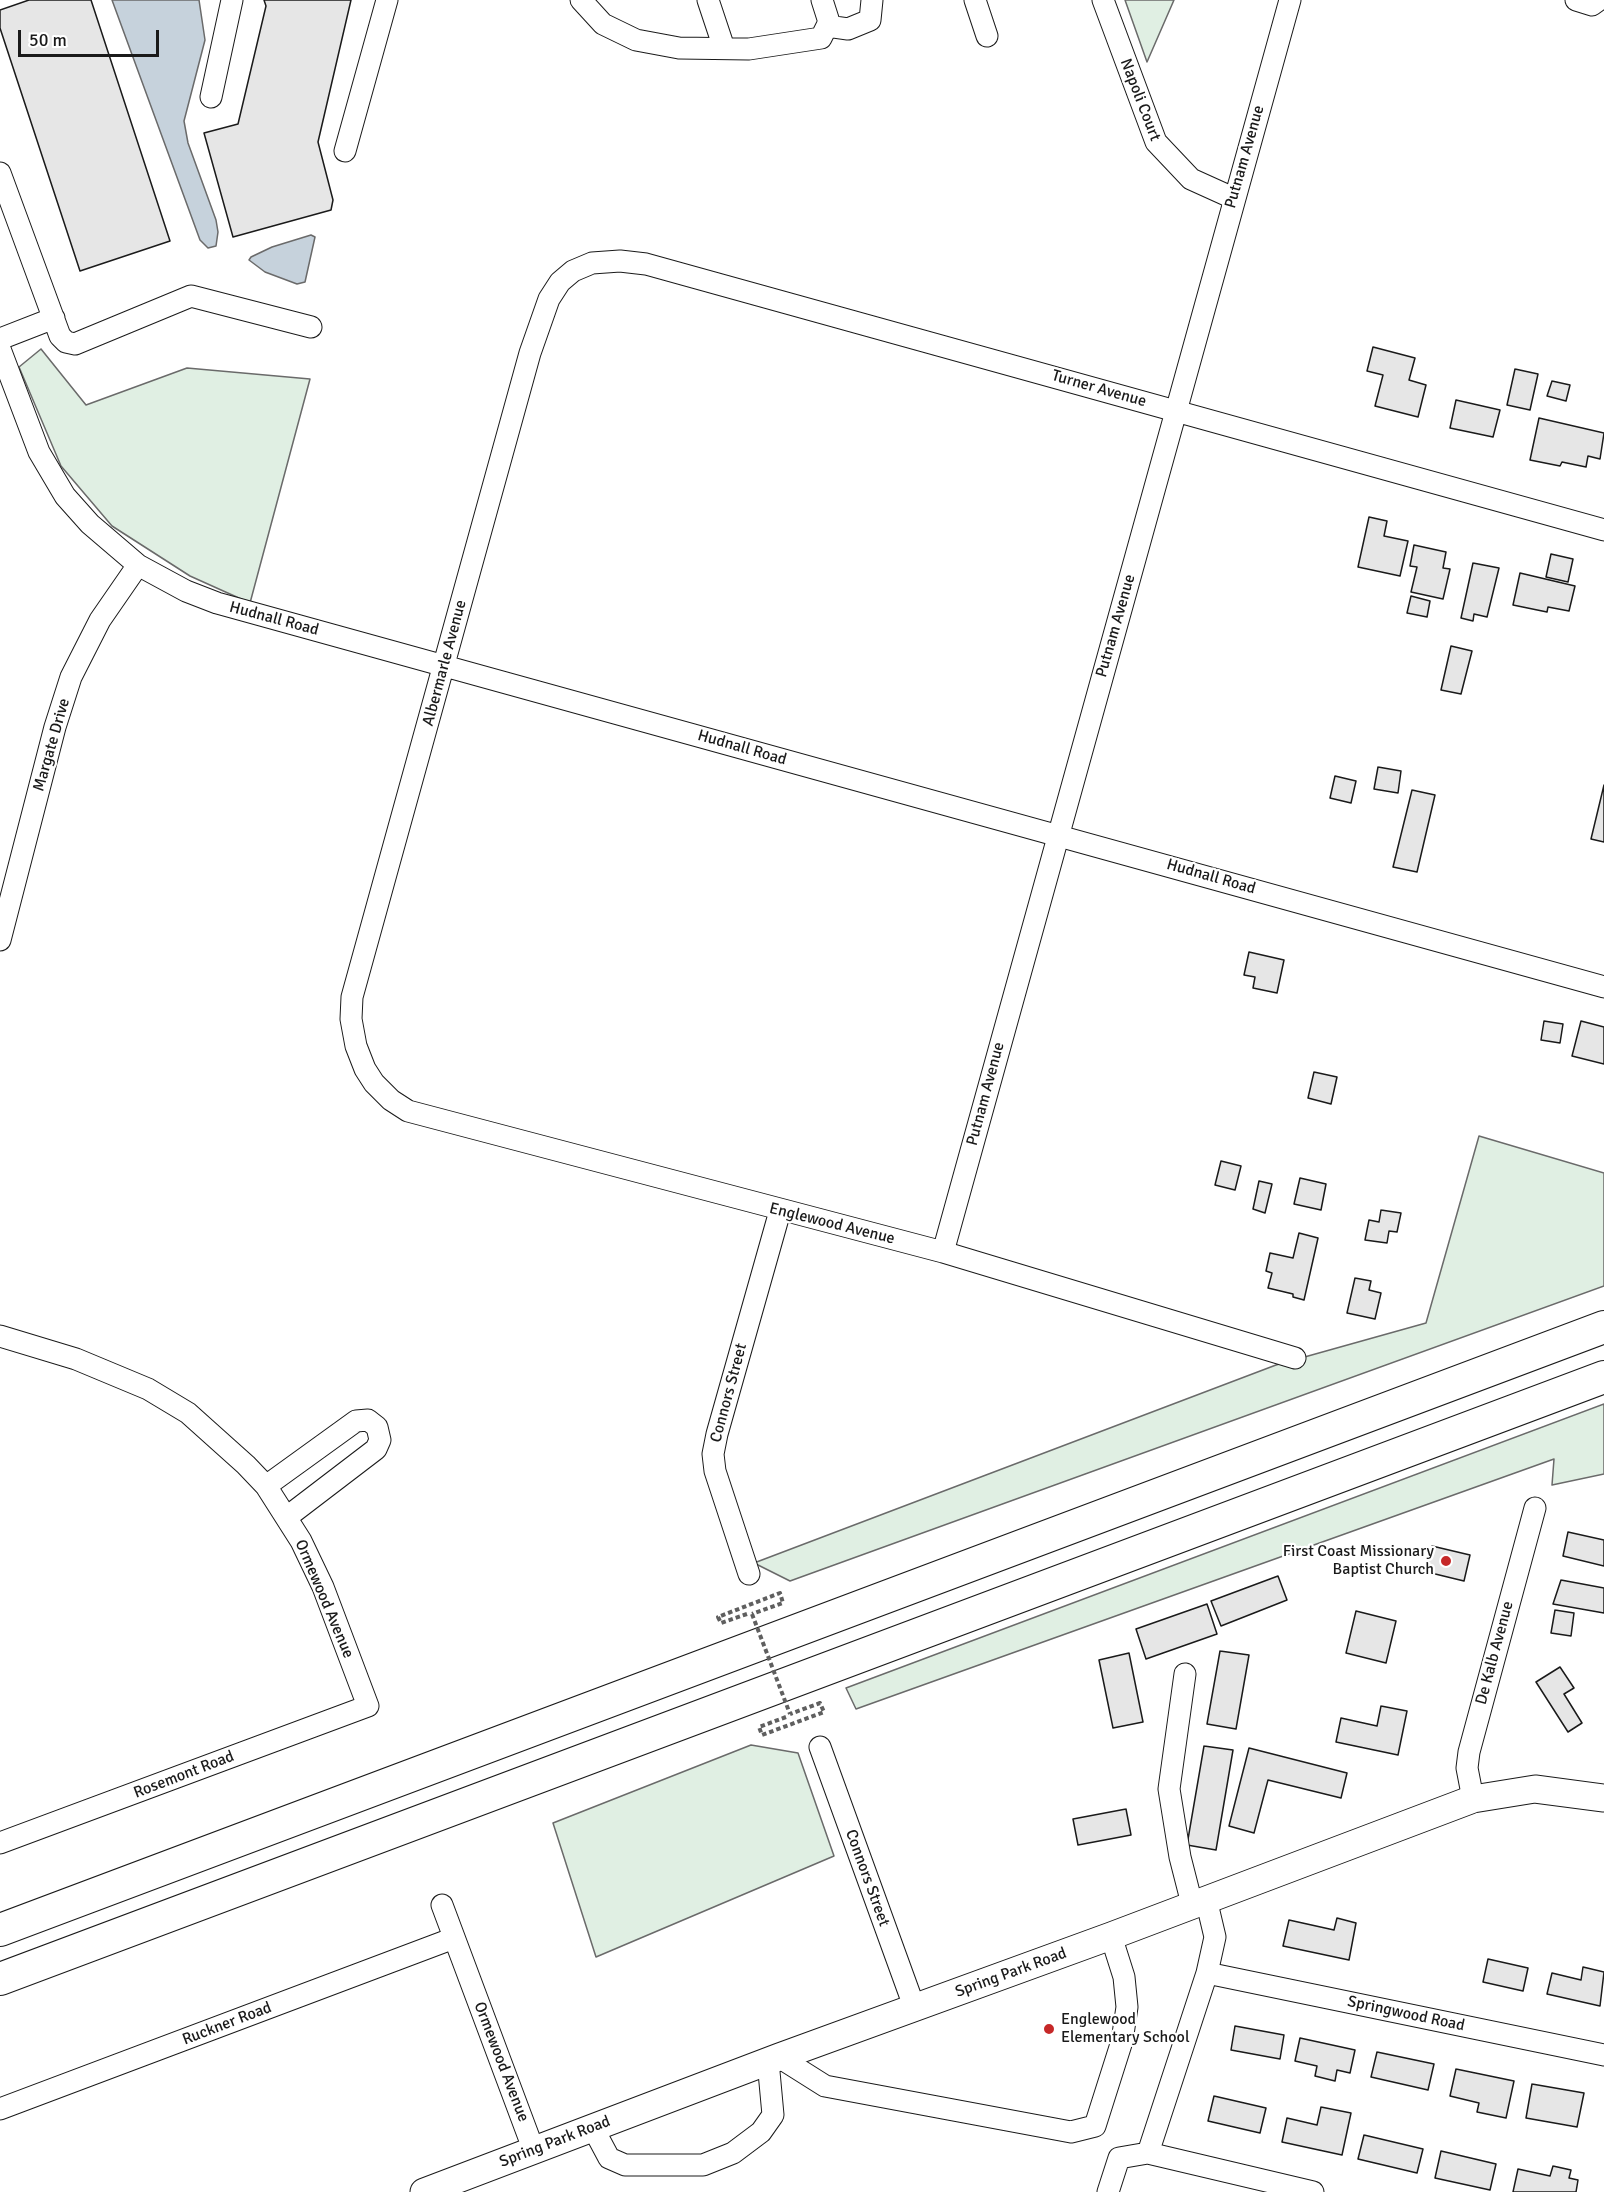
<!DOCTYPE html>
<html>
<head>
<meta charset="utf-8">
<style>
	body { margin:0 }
	#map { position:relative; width:1604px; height:2192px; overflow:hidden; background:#fff; font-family:Signika,sans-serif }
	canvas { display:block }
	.scale { position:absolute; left:18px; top:30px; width:141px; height:27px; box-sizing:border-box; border:3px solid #1a1a1a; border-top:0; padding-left:8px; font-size:18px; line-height:21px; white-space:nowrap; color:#1a1a1a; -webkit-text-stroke:4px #fff; paint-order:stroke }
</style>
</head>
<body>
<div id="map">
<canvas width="1604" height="2192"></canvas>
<div class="scale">50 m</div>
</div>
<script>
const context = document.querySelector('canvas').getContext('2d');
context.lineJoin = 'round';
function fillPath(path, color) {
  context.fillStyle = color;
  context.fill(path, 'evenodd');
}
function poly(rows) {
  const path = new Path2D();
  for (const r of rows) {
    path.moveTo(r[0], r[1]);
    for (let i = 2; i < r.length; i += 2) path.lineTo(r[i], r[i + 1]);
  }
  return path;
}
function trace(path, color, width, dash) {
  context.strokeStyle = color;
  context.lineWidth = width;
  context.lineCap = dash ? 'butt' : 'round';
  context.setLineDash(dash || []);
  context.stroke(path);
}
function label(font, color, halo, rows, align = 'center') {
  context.font = font + ' Signika,sans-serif';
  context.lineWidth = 4.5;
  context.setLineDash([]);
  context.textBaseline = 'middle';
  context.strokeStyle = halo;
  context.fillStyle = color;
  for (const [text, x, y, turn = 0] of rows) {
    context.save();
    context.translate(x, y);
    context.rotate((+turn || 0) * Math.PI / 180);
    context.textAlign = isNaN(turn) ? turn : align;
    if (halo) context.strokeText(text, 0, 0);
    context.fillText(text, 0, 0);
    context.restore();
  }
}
const green = poly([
	[1125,0,1174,0,1147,62,1125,0],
	[41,349,86,405,187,368,310,379,250,603,190,576,112,526,61,466,19,367,41,349],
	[1479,1136,1604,1173,1604,1286,790,1581,754,1563,1276,1365,1426,1323,1479,1136],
	[1604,1404,1604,1474,1552,1485,1554,1459,856,1709,846,1688,1604,1404],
	[751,1745,798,1753,834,1856,596,1957,553,1823,751,1745]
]);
const water = poly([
	[112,0,199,0,205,40,184,121,188,143,216,220,218,232,216,246,208,248,200,240,112,0],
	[311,235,315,237,305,282,297,284,265,272,249,260,251,257,272,247,311,235]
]);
const building = poly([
	[29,0,91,0,170,241,80,271,0,28,0,10,29,0],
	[264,0,351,0,318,142,333,200,331,210,233,237,204,133,238,124,266,6,264,0],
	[1373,347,1415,358,1409,380,1426,385,1418,417,1375,406,1383,375,1367,371,1373,347],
	[1515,369,1538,374,1530,410,1507,405,1515,369],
	[1552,381,1570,385,1566,401,1547,396,1552,381],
	[1456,400,1500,410,1493,437,1450,428,1456,400],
	[1539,418,1604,433,1600,459,1588,456,1586,467,1562,462,1560,466,1530,460,1539,418],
	[1369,517,1387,521,1384,536,1408,541,1400,576,1358,567,1369,517],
	[1414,545,1446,552,1443,568,1450,569,1443,599,1411,592,1417,567,1410,566,1414,545],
	[1551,554,1573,559,1568,582,1546,577,1551,554],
	[1473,563,1499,568,1487,617,1474,614,1473,621,1461,618,1473,563],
	[1520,573,1575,586,1569,611,1548,607,1547,612,1513,605,1520,573],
	[1411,596,1430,601,1427,617,1407,613,1411,596],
	[1451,646,1472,651,1461,694,1441,690,1451,646],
	[1378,767,1401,771,1398,793,1374,789,1378,767],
	[1335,776,1356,781,1351,803,1330,798,1335,776],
	[1604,785,1604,842,1591,839,1604,785],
	[1412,790,1435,795,1417,872,1393,867,1412,790],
	[1249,952,1284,960,1277,993,1253,988,1255,977,1244,975,1249,952],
	[1544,1021,1563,1024,1560,1043,1541,1040,1544,1021],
	[1581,1021,1604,1027,1604,1064,1572,1056,1581,1021],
	[1314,1072,1337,1077,1331,1104,1308,1098,1314,1072],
	[1221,1161,1241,1166,1235,1190,1215,1185,1221,1161],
	[1300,1178,1326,1184,1321,1210,1294,1204,1300,1178],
	[1259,1181,1272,1184,1265,1213,1253,1209,1259,1181],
	[1381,1210,1401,1213,1397,1232,1389,1231,1387,1243,1365,1240,1369,1220,1379,1222,1381,1210],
	[1299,1233,1318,1238,1304,1300,1293,1297,1293,1294,1268,1288,1272,1273,1266,1271,1270,1253,1293,1258,1299,1233],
	[1355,1278,1371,1281,1369,1290,1381,1293,1375,1319,1347,1313,1355,1278],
	[1568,1532,1604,1540,1604,1566,1563,1556,1568,1532],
	[1432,1546,1470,1555,1464,1581,1427,1572,1432,1546],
	[1278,1576,1287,1600,1221,1626,1211,1601,1278,1576],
	[1561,1580,1604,1588,1604,1613,1553,1604,1561,1580],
	[1207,1604,1217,1634,1146,1659,1136,1629,1207,1604],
	[1555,1610,1574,1613,1571,1636,1551,1633,1555,1610],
	[1356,1611,1396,1621,1386,1663,1346,1653,1356,1611],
	[1220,1651,1249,1655,1236,1729,1207,1724,1220,1651],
	[1129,1653,1143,1722,1113,1728,1099,1660,1129,1653],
	[1560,1667,1574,1688,1564,1694,1582,1723,1568,1732,1536,1682,1560,1667],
	[1381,1706,1407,1711,1398,1755,1336,1742,1341,1718,1377,1726,1381,1706],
	[1204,1746,1233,1750,1216,1850,1187,1845,1204,1746],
	[1249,1748,1347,1773,1341,1798,1268,1780,1254,1833,1229,1826,1249,1748],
	[1126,1809,1131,1835,1078,1845,1073,1819,1126,1809],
	[1337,1918,1356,1923,1349,1960,1283,1946,1289,1920,1334,1930,1337,1918],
	[1488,1959,1528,1968,1523,1991,1483,1982,1488,1959],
	[1583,1967,1604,1972,1600,2006,1547,1994,1552,1973,1581,1980,1583,1967],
	[1235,2026,1284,2035,1280,2059,1231,2050,1235,2026],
	[1300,2038,1355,2050,1350,2073,1337,2070,1335,2081,1315,2076,1317,2066,1295,2061,1300,2038],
	[1377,2052,1434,2064,1428,2090,1371,2077,1377,2052],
	[1456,2069,1514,2081,1506,2118,1477,2112,1479,2103,1450,2096,1456,2069],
	[1532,2084,1584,2093,1577,2127,1526,2118,1532,2084],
	[1214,2096,1266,2108,1260,2133,1208,2121,1214,2096],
	[1321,2107,1351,2113,1342,2155,1282,2142,1287,2118,1317,2125,1321,2107],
	[1364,2135,1423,2149,1417,2173,1358,2159,1364,2135],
	[1441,2151,1496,2164,1490,2190,1435,2178,1441,2151],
	[1553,2166,1571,2170,1569,2178,1578,2180,1576,2192,1513,2192,1518,2169,1550,2176,1553,2166]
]);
const path = poly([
	[747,1614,721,1623,718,1617,780,1593,783,1603,752,1614],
	[786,1717,759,1727,762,1735,824,1712,820,1703,790,1714]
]);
const minor = poly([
	[581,0,603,24,636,40,679,48,749,49,821,38,829,22,822,0],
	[708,0,724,48],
	[975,0,987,36],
	[1103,0,1156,142,1191,179,1233,198],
	[1576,0,1592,5,1599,0],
	[827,26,848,29,870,20,872,0],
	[211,97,232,0],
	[345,151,387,0],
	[0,173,60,336,66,342,75,344,191,296,311,327],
	[0,339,54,318],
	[0,349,39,452,65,496,90,524,138,565,186,591,217,603,1604,987],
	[0,940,55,727,71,677,100,620,138,565],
	[943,1252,1290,0],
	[0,1336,76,1359,148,1389,188,1413,246,1465,266,1486,301,1541,323,1587,368,1706,0,1843],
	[1295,1358,943,1252,408,1111,391,1100,374,1083,365,1069,356,1046,351,1019,352,997,530,353,549,299,560,282,573,271,592,263,620,261,646,264,1604,530],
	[266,1486,356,1421,368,1420,377,1427,380,1440,376,1449,287,1517],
	[749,1574,715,1471,713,1454,717,1434,780,1211],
	[1185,1674,1169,1789,1180,1857,1192,1904],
	[820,1747,915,2009],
	[1473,1799,1467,1768,1469,1752,1535,1508],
	[442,1905,534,2151],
	[1207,1973,1604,2055],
	[779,2057,825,2086,1071,2132,1095,2126,1122,2041,1127,2007,1124,1977,1111,1936],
	[0,2109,454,1938],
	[593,2128,609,2158,625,2165,703,2165,733,2153,761,2132,773,2115,768,2061],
	[1148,2153,1207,1973,1215,1937,1206,1899],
	[1108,2192,1119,2158,1148,2153,1313,2192]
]);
const major = poly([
	[424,2192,779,2057,1111,1936,1473,1799,1535,1789,1604,1798]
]);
const highway = poly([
	[0,1930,1604,1327],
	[0,1979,1604,1377]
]);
const pathBridge = poly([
	[752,1614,790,1714]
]);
const markers = [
	[1446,1561,6,"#c62828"],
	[1049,2029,6,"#c62828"]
];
const streetNames = [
	["Napoli Court",1140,100,69],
	["Putnam Avenue",1245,157,-74],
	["Turner Avenue",1099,389,16],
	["Hudnall Road",274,619,15],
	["Putnam Avenue",1116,626,-74],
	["Albermarle Avenue",445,663,-75],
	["Margate Drive",52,745,-74],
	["Hudnall Road",742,748,16],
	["Hudnall Road",1211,877,16],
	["Putnam Avenue",986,1094,-75],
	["Englewood Avenue",832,1224,14],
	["Connors Street",729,1393,-75],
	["Ormewood Avenue",324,1599,67],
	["De Kalb Avenue",1495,1653,-75],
	["Rosemont Road",184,1775,-21],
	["Connors Street",867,1878,70],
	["Spring Park Road",1011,1973,-20],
	["Springwood Road",1406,2014,12],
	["Ruckner Road",227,2024,-21],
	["Ormewood Avenue",501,2062,69],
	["Spring Park Road",555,2142,-21]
];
const poiNames = [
	["First Coast Missionary",1434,1552],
	["Baptist Church",1434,1570],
	["Englewood",1061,2020,"left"],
	["Elementary School",1061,2038,"left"]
];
fillPath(green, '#e0efe3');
trace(green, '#6a6a6a', 1.5);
fillPath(water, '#c6d2dc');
trace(water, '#6a6a6a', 1.5);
fillPath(building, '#e6e6e6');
trace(building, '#1a1a1a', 1.5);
trace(minor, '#1a1a1a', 23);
trace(major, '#1a1a1a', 29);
trace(highway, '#1a1a1a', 34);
trace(path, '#5f5f5f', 4, [4.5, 3]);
trace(minor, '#fff', 21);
trace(major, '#fff', 27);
trace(highway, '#fff', 32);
trace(pathBridge, '#5f5f5f', 4, [4.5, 3]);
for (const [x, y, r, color] of markers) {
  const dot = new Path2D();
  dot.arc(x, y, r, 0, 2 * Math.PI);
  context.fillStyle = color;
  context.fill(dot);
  trace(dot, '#fff', 2);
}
label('16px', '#1a1a1a', '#fff', streetNames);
label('16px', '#1a1a1a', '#fff', poiNames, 'right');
</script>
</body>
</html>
